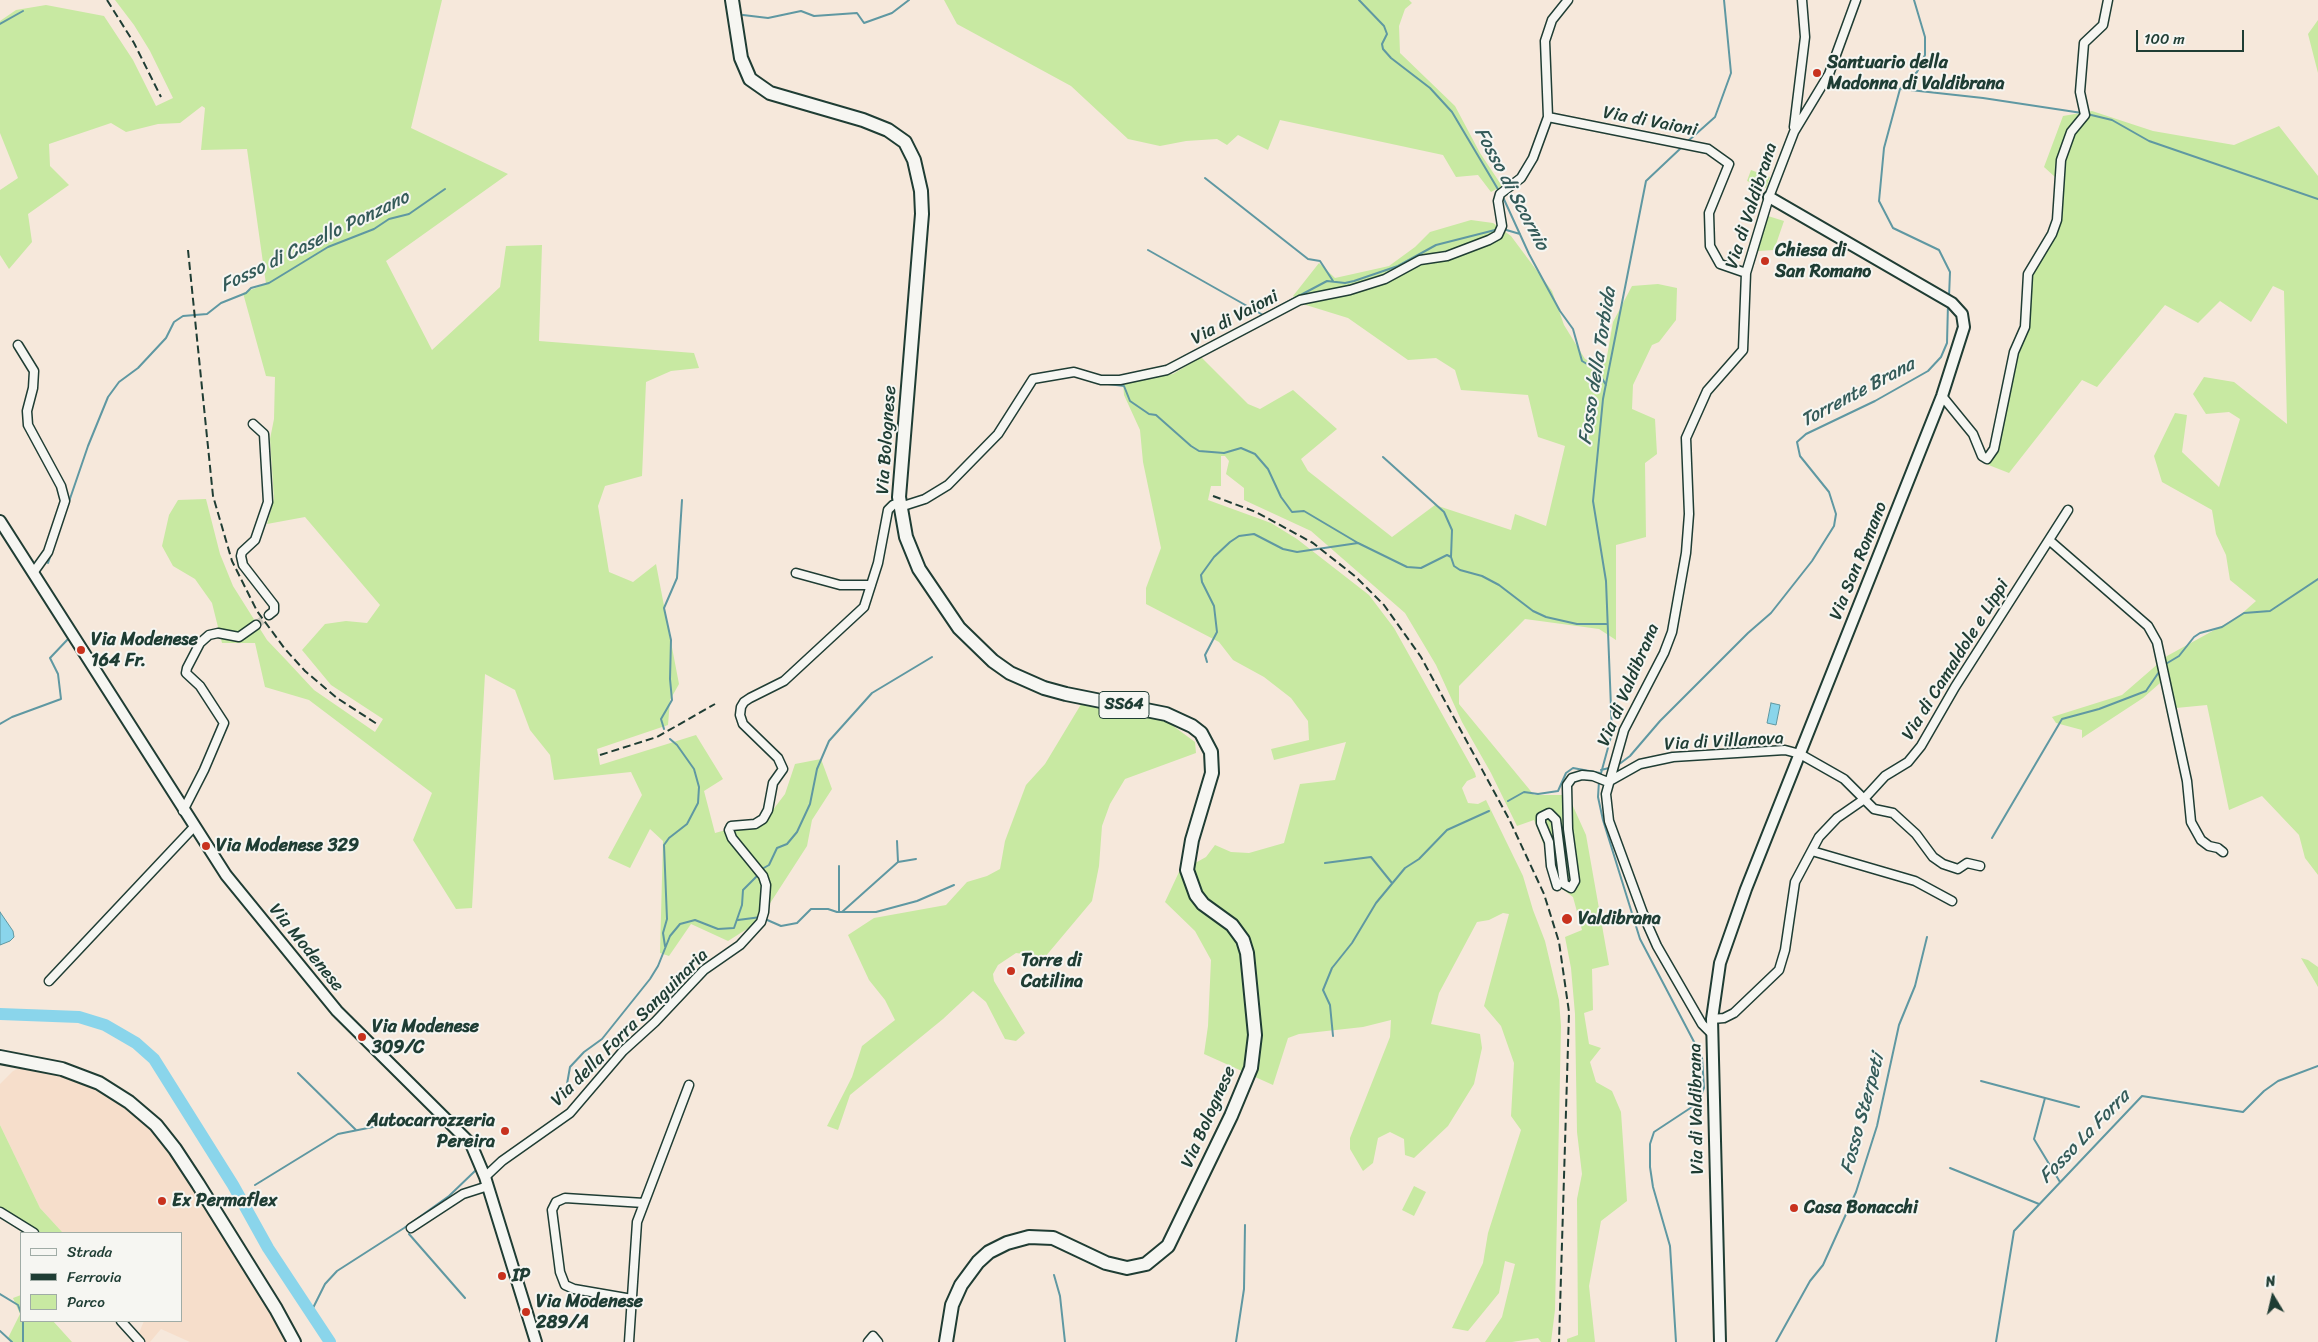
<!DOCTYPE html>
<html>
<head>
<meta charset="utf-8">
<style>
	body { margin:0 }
	#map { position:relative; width:2318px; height:1342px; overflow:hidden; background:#f6e8db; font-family:Sriracha,sans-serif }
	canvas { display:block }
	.legend { position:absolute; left:20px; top:1232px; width:162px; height:90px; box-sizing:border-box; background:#f6f6f2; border:1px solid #a0aca6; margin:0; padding:6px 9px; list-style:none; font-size:15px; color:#1f3d34 }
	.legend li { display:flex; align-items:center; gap:10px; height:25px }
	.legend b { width:25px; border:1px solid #a0aca6 }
	.north { position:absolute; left:2248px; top:1272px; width:50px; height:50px; -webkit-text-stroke:4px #f6f6f2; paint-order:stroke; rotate:351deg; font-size:14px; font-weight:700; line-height:20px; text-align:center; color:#1f3d34 }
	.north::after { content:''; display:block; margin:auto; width:18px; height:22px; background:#1f3d34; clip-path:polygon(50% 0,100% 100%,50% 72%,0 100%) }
	.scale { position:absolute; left:2136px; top:30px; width:108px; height:22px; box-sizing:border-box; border:2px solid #1f3d34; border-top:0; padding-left:6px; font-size:15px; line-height:18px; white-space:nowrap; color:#1f3d34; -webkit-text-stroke:4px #f6f6f2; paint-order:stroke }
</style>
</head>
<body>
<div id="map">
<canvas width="2318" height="1342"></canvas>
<ul class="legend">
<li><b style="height:6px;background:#f6f6f2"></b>Strada</li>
<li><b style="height:6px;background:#1f3d34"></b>Ferrovia</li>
<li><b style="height:14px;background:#c8e9a2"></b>Parco</li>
</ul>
<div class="north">N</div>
<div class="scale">100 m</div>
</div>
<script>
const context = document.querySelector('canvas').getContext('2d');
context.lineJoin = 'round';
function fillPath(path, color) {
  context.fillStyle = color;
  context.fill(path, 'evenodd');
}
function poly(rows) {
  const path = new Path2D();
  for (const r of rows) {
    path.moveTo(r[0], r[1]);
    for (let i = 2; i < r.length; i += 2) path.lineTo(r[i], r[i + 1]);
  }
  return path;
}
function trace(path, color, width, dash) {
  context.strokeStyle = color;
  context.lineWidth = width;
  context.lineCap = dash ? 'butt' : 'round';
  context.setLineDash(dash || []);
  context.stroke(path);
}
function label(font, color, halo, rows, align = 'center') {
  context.font = font + ' Sriracha,sans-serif';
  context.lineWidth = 4;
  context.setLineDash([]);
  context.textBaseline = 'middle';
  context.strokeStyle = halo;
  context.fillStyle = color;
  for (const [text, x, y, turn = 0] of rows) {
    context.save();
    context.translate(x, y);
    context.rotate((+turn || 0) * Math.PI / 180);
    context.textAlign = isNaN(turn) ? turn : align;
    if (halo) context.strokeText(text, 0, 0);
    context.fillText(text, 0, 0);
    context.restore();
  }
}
const built = poly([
	[22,1067,67,1077,90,1087,116,1102,146,1125,164,1146,190,1182,289,1342,190,1342,161,1329,150,1342,145,1342,138,1335,144,1321,181,1321,181,1233,63,1233,40,1208,0,1125,0,1084,13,1071]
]);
const green = poly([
	[115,0,442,0,411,128,508,174,386,261,432,350,500,287,506,246,542,245,539,341,694,353,699,368,671,371,646,382,642,476,605,486,598,506,609,572,633,582,656,564,679,684,670,700,668,725,597,749,600,765,696,735,723,779,704,791,715,833,766,819,785,794,795,764,821,759,832,789,812,820,807,846,758,922,728,941,691,924,669,956,660,953,663,841,650,829,630,868,608,858,642,795,631,772,554,780,550,755,530,730,515,690,485,674,472,908,456,909,413,840,432,793,309,700,265,687,255,643,222,643,212,603,195,579,173,566,162,546,169,515,178,500,206,499,220,554,233,586,267,640,287,661,314,690,375,732,383,719,331,685,302,650,325,624,346,621,367,623,380,605,305,517,267,524,274,499,270,439,274,419,275,377,266,376,243,293,266,284,247,149,201,150,205,108,202,106,180,123,158,124,126,132,111,123,49,144,50,166,69,185,28,214,32,242,9,269,0,255,0,190,18,178,0,133,0,21,16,10,46,5,104,16,133,60,156,106,173,98,150,51,134,25],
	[944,0,1409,0,1412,3,1405,9,1399,26,1400,53,1455,106,1480,153,1502,186,1491,192,1478,175,1456,177,1443,155,1280,120,1268,150,1238,135,1227,145,1217,139,1186,141,1160,146,1128,139,1071,86,957,24],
	[2318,20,2318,73,2308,34],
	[2092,111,2153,131,2234,145,2279,126,2318,176,2318,875,2305,858,2299,835,2262,796,2229,810,2207,705,2176,708,2168,676,2143,698,2082,738,2082,730,2056,723,2052,717,2122,695,2167,656,2238,617,2256,601,2230,580,2226,555,2216,534,2212,510,2162,482,2154,456,2175,413,2187,415,2182,452,2219,487,2240,419,2229,412,2206,414,2193,394,2204,377,2234,382,2287,424,2284,291,2273,286,2251,322,2220,301,2198,323,2165,305,2097,387,2082,380,2009,473,1986,464,1999,447,2017,358,2030,324,2029,294,2034,272,2058,223,2060,189,2055,177,2044,167,2063,116],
	[1751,170,1770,177,1766,188,1747,181],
	[1768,216,1784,221,1774,250,1758,251],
	[1471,220,1493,223,1511,236,1552,291,1564,325,1585,359,1597,364,1606,362,1613,322,1632,286,1658,284,1677,288,1676,320,1659,342,1652,345,1633,385,1632,409,1655,419,1657,454,1645,463,1646,537,1616,545,1616,640,1599,629,1525,619,1459,686,1459,704,1534,795,1568,795,1586,835,1609,965,1592,969,1593,1010,1584,1013,1589,1044,1601,1048,1590,1062,1596,1082,1612,1091,1621,1112,1627,1201,1601,1221,1589,1286,1595,1342,1567,1342,1567,1339,1578,1335,1577,1199,1582,1174,1577,1132,1575,1014,1571,968,1565,937,1582,930,1573,897,1561,888,1534,820,1517,826,1491,773,1462,722,1436,665,1405,613,1311,531,1244,500,1244,488,1226,474,1229,461,1225,456,1221,456,1221,486,1211,486,1208,500,1271,523,1297,539,1369,595,1394,628,1475,773,1476,777,1467,781,1462,788,1468,803,1478,804,1486,800,1523,876,1533,910,1545,941,1559,1000,1561,1026,1555,1310,1551,1342,1541,1342,1538,1338,1512,1342,1485,1342,1502,1317,1515,1264,1505,1261,1499,1293,1468,1331,1452,1328,1483,1263,1488,1233,1521,1130,1511,1116,1514,1063,1501,1026,1484,1006,1509,914,1503,913,1489,920,1477,922,1439,993,1431,1024,1480,1034,1482,1048,1474,1084,1448,1126,1414,1158,1405,1155,1404,1139,1390,1132,1378,1138,1373,1163,1363,1171,1350,1149,1350,1138,1390,1037,1391,1020,1363,1027,1299,1034,1288,1038,1273,1085,1204,1054,1208,1026,1211,960,1195,931,1165,902,1179,872,1206,857,1215,845,1231,852,1249,853,1284,843,1300,784,1335,780,1346,742,1274,760,1271,749,1309,740,1308,721,1291,698,1264,677,1233,660,1219,642,1146,604,1146,588,1161,548,1143,462,1140,430,1124,395,1123,382,1173,374,1201,357,1248,404,1260,409,1293,390,1337,429,1301,459,1308,471,1392,537,1435,505,1511,530,1515,514,1546,526,1565,446,1538,437,1528,395,1461,390,1455,370,1436,358,1408,360,1348,318,1306,305,1293,296,1319,263,1335,278,1389,266,1415,247,1430,232],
	[1083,701,1157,714,1195,742,1196,753,1125,779,1110,804,1102,826,1099,866,1092,901,1045,957,1016,953,998,965,993,974,994,981,1025,1033,1016,1041,1005,1039,986,1002,973,991,943,1019,850,1095,838,1130,827,1126,852,1077,862,1046,895,1020,885,1000,869,980,848,935,874,918,946,905,967,882,987,876,1000,869,1005,841,1026,785,1045,764],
	[2301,958,2308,960,2318,967,2318,987],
	[0,1125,40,1208,63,1233,36,1233,0,1211],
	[1414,1186,1426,1192,1414,1216,1402,1210],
	[21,1295,21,1321,53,1321,72,1342,12,1342,8,1338,20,1314,13,1298]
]);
const water = poly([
	[1771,703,1780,705,1776,725,1767,723,1771,703],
	[0,912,13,931,14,937,10,941,0,945,0,912]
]);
const stream = poly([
	[1359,0,1384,26,1387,34,1382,44,1383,49,1391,58,1430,88,1452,112,1499,191],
	[1914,0,1925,37,1925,55,1917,72,1900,89,1884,148,1879,201,1893,228,1939,250,1950,272,1949,297],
	[743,15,768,18,801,11,814,16,857,13,864,23,892,13,909,0],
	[0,24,23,11],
	[1901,89,1983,98,2082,113],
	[2087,114,2112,120,2149,141,2318,199],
	[1687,142,1715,117,1731,73,1724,0],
	[1205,178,1308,259,1320,261,1333,281],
	[1502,195,1529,254,1560,311,1573,329,1582,361,1597,370,1606,385],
	[1503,229,1520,234],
	[1148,250,1263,315,1327,281,1345,283,1354,281,1398,266,1436,245,1499,229],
	[1108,384,1124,386,1130,401,1149,414,1156,415,1191,446,1199,451,1224,453,1241,448,1255,454,1268,469,1281,497,1292,512,1304,511,1358,543,1407,567,1421,568,1447,555,1451,557],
	[1383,457,1444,512,1452,530,1451,557,1454,566,1460,570,1482,576,1499,585,1533,611,1546,617,1577,624,1606,624],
	[48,563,88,446,108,397,119,382,138,368,166,338,174,322,183,316,207,314,221,303,246,293,251,288,269,283,328,247,374,229,389,219,409,214,445,189],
	[1207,662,1205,655,1217,632,1214,606,1202,582,1201,575,1214,557,1230,542,1239,536,1254,534,1283,549,1297,552,1358,543],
	[2164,665,2179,656,2194,637,2200,633,2222,627,2244,613,2270,611,2318,579],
	[0,724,12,717,61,699,58,674,50,658,69,638],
	[664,729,661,719,672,700,670,679,671,640,664,608,677,578,682,500],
	[1618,765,1630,756,1660,721,1748,633,1771,613,1812,561,1834,526,1836,514,1829,492,1800,456,1797,442,1806,434,1875,401,1928,371,1941,357,1947,343,1948,304],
	[1601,770,1609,768],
	[1600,777,1612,733,1606,581,1593,501,1603,399,1646,181,1682,147],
	[1599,781,1598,797,1603,820,1640,939,1702,1057,1704,1088,1698,1103,1654,1132,1650,1144,1650,1167,1653,1187,1670,1246,1676,1342],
	[1508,801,1524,792,1538,794,1558,791,1566,773,1573,768,1600,773],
	[1992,838,2062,719,2099,709,2146,691,2161,669],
	[897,841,898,862],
	[1325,863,1371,857,1392,883],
	[762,869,769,865,777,848,787,844,797,832,810,804,817,769,829,741,872,693,932,657],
	[839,912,839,866],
	[842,912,898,862,916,859],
	[765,919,781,926,797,923,811,909,828,909,837,912,876,912,917,901,954,885],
	[738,920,761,917],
	[665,946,663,933,667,919,664,845,669,838,687,824,698,803,699,787,694,769,677,745,670,739],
	[1333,1036,1330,1005,1323,990,1332,968,1352,943,1376,903,1405,868,1419,859,1447,830,1489,811],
	[298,1073,356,1130],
	[1981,1081,2079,1107],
	[567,1084,570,1067,584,1052,602,1039,650,979,658,966,670,936,680,924,695,920,718,929,734,928,742,905,743,890,758,875],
	[2045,1098,2034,1139,2060,1182],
	[1950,1168,2039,1204],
	[255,1185,338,1134,403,1121],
	[409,1234,465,1298],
	[1054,1275,1060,1296,1065,1342],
	[0,1294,18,1305,21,1313],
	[310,1314,325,1284,337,1271,404,1228,449,1196,476,1170],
	[23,1321,23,1342],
	[0,1331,12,1342],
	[1236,1342,1244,1289,1245,1225],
	[1776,1342,1810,1281,1823,1265,1856,1192,1877,1126,1899,1025,1915,986,1927,937],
	[1996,1342,2014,1231,2142,1096,2243,1112,2264,1091,2278,1081,2318,1066]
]);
const river = poly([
	[0,1014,79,1017,105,1025,136,1043,154,1059,233,1185,268,1248,330,1342]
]);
const minorTunnel = poly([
	[256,625,269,615]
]);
const minor = poly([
	[1548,117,1545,41,1552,20,1568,0],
	[1794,127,1805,37,1802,0],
	[18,345,34,371,33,388,27,411,28,425,61,486,65,501,48,552,33,573],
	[1942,396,1973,434,1982,456,1987,459,1994,449,2014,352,2025,327,2028,274,2052,234,2057,220,2061,160,2071,132,2085,115,2080,92,2084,43,2103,25,2108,0],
	[253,424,264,434,268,502,255,540,242,552,241,556,243,565,274,605,274,611,269,615],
	[900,507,925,499,948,485,998,434,1033,379,1074,372,1101,380,1120,380,1167,370,1300,300,1350,290,1385,279,1420,260,1447,256,1489,240,1498,235,1502,226,1498,201,1500,194,1521,178,1533,158,1548,117,1708,149,1729,164,1709,213,1710,246,1720,264,1746,273],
	[2049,540,2148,626,2157,642,2187,781,2191,822,2201,840,2209,846,2218,848,2223,852],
	[796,573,840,585,871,585],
	[1608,782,1640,764,1673,757,1785,750,1800,754,1844,779,1874,809,1893,813,1916,834,1933,857,1943,864,1958,869,1967,863,1980,866],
	[183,811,204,770,224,723,200,686,186,673,187,668,200,643,209,635,218,633,239,637,256,625],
	[1812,851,1915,881,1952,901],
	[1557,886,1551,866,1549,842,1541,823,1541,817,1549,813,1556,820,1564,884,1571,888,1575,881,1568,829,1567,785,1572,778,1582,775,1593,776,1608,782],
	[49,981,193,828],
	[1712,1019,1724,1018,1734,1013,1779,970,1785,950,1795,882,1819,837,1837,818,1863,800,1885,776,1908,762,1921,746,1955,687,2068,510],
	[1712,1034,1702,1024,1657,946,1645,919,1609,821,1606,794,1624,730,1664,653,1672,632,1686,553,1689,514,1686,438,1707,391,1743,350,1746,273,1769,197,1794,132,1829,74,1856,0],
	[485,1177,502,1161,570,1113,623,1051,655,1022,704,970,740,945,761,922,764,912,766,885,763,876,732,838,729,830,731,826,755,824,763,819,768,810,773,783,783,769,778,758,743,724,740,715,741,707,744,702,750,698,784,681,864,607,878,563,888,510,893,505,899,503],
	[0,1212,34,1233],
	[411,1228,463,1194,488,1186],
	[632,1299,574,1289,565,1285,560,1272,552,1210,556,1202,565,1198,644,1203],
	[121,1321,140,1342],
	[629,1342,637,1222,689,1085],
	[868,1342,873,1336,878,1342]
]);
const tertiary = poly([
	[0,521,226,875,337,1011,471,1144,485,1177,536,1342],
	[1720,1342,1712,1019,1720,963,1746,889,1942,396,1964,327,1962,314,1952,303,1769,197]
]);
const primary = poly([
	[732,0,741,58,750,79,770,93,863,120,888,130,905,142,914,160,921,191,922,214,899,497,906,537,919,569,959,628,993,661,1010,673,1044,688,1066,694,1166,714,1192,726,1201,733,1211,752,1212,773,1192,840,1187,870,1196,895,1203,904,1232,925,1243,940,1247,953,1255,1035,1251,1068,1231,1116,1168,1246,1146,1264,1127,1268,1106,1263,1053,1238,1029,1237,1007,1243,989,1252,978,1262,961,1285,952,1305,946,1342],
	[0,1057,62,1069,99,1083,129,1102,156,1125,175,1149,198,1184,276,1309,294,1342]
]);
const rail = poly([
	[107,0,134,43,161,97],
	[188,250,213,496,232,561,257,611,285,649,305,671,337,698,377,724],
	[1213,496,1256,512,1313,543,1356,577,1384,605,1421,657,1510,821,1544,894,1559,942,1569,1012,1559,1342],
	[600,755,657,737,715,704]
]);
const markers = [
	[1817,73,5,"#c8321e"],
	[1765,261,5,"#c8321e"],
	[81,650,5,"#c8321e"],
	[206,846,5,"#c8321e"],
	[1567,919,6,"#c8321e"],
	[1011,971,5,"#c8321e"],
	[362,1037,5,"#c8321e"],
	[505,1131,5,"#c8321e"],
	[162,1201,5,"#c8321e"],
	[1794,1208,5,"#c8321e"],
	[502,1276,5,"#c8321e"],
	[526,1312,5,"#c8321e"]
];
const shields = [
	[1124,705,50]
];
const shieldNames = [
	["SS64",1124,705]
];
const poiNames = [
	["Santuario della",1827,63],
	["Madonna di Valdibrana",1827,84],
	["Chiesa di",1775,251],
	["San Romano",1775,272],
	["Via Modenese",91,640],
	["164 Fr.",91,661],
	["Via Modenese 329",216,846],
	["Valdibrana",1578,919],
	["Torre di",1021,961],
	["Catilina",1021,982],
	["Via Modenese",372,1027],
	["309/C",372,1048],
	["Autocarrozzeria",495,1121,"right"],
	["Pereira",495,1142,"right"],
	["Ex Permaflex",172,1201],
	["Casa Bonacchi",1804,1208],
	["IP",512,1276],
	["Via Modenese",536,1302],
	["289/A",536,1323]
];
const streetNames = [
	["Via di Vaioni",1650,122,11],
	["Via di Valdibrana",1752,206,-72],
	["Via di Vaioni",1235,318,-28],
	["Via Bolognese",887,440,-86],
	["Via San Romano",1859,561,-68],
	["Via di Camaldole e Lippi",1956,660,-58],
	["Via di Valdibrana",1629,685,-67],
	["Via di Villanova",1724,742,-3],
	["Via Modenese",306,948,51],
	["Via della Forra Sanguinaria",630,1028,-45],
	["Via di Valdibrana",1697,1109,-91],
	["Via Bolognese",1209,1117,-66]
];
const waterNames = [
	["Fosso di Scornio",1511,189,62],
	["Fosso di Casello Ponzano",315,242,-26],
	["Fosso della Torbida",1598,366,-81],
	["Torrente Brana",1858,393,-28],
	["Fosso Sterpeti",1863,1114,-75],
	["Fosso La Forra",2085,1137,-46]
];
fillPath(built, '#f6decb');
fillPath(green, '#c8e9a2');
fillPath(water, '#8ad5eb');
trace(water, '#5f98a2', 1);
trace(stream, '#5f98a2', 2);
trace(river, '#8ad5eb', 12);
trace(minorTunnel, '#cbc6ba', 8, [8, 4]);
trace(minor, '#1f3d34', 11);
trace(tertiary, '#1f3d34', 14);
trace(primary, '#1f3d34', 16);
trace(minor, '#f6f6f2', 8);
trace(tertiary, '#f6f6f2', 10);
trace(primary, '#f6f6f2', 12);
trace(rail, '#1f3d34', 2, [8, 4]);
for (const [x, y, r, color] of markers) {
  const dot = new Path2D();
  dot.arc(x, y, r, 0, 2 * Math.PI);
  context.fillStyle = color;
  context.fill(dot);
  trace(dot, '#f6f6f2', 2);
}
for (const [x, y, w] of shields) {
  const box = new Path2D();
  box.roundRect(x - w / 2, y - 13.5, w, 27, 4);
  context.fillStyle = '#f6f6f2';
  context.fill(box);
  trace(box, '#1f3d34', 1);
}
label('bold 16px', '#1f3d34', null, shieldNames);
label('bold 18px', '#1f3d34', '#f6f6f2', poiNames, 'left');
label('18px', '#1f3d34', '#f6f6f2', streetNames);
label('italic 19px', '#345b59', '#f6f6f2', waterNames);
</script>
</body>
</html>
